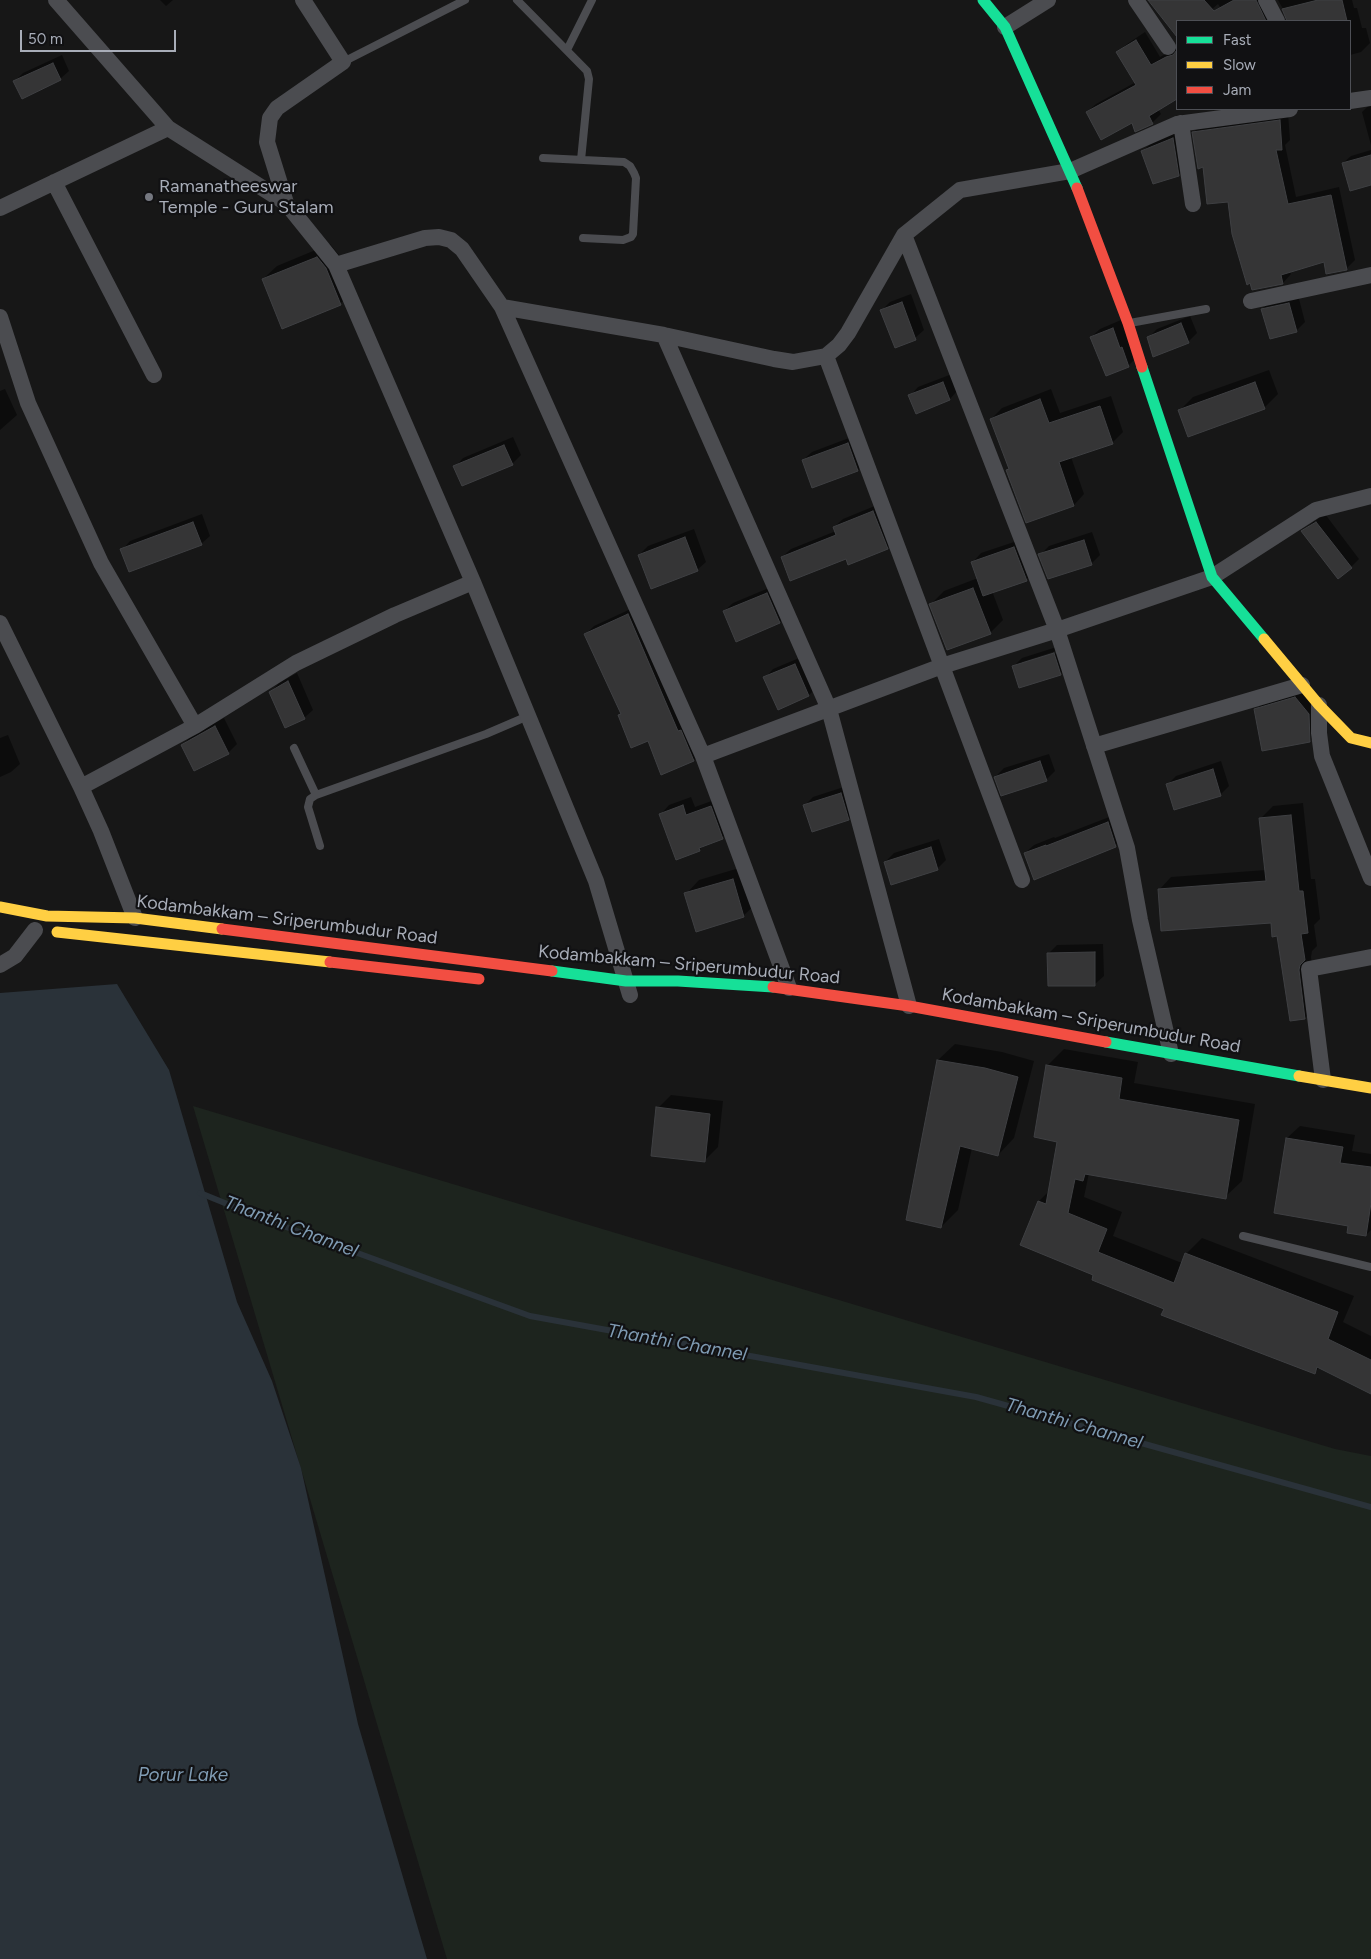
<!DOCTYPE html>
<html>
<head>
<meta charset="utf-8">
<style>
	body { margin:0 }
	#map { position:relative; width:1371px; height:1959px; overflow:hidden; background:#171717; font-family:Figtree,sans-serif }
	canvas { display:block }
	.legend { position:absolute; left:1176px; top:20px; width:175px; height:90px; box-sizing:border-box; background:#111113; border:1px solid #4d4f55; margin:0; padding:6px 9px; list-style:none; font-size:15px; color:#a8adb8 }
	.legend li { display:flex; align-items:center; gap:10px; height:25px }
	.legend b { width:25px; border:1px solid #4d4f55 }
	.scale { position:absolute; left:20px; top:30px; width:156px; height:22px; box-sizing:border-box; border:2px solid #a8adb8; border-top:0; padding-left:6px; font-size:15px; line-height:18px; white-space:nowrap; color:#a8adb8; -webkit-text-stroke:4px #111113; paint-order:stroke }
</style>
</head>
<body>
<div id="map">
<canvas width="1371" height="1959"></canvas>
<ul class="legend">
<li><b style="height:6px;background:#16e098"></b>Fast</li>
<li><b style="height:6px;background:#ffcf43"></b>Slow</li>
<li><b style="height:6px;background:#f24e42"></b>Jam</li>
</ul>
<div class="scale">50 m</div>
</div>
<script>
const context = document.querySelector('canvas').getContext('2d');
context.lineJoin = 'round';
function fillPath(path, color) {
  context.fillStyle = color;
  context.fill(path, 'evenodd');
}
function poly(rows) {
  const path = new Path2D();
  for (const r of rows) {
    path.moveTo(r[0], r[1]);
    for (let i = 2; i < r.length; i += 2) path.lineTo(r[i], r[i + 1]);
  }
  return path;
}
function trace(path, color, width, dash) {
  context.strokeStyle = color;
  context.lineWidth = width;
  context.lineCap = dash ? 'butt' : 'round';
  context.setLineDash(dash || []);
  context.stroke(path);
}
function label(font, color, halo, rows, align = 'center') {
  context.font = font + ' Figtree,sans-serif';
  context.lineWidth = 4.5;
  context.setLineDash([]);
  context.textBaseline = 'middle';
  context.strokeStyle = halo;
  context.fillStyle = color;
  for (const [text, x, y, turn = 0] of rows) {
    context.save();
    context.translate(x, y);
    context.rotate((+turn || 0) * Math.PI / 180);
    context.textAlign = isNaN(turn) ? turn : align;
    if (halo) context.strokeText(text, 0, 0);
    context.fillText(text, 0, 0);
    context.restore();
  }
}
const green = poly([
	[193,1106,1335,1449,1371,1456,1371,1959,447,1959]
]);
const water = poly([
	[117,984,169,1070,237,1302,272,1381,301,1468,358,1724,427,1959,0,1959,0,993]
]);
const shadow = poly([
	[160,0,173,0,166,6],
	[1150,0,1268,0,1283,21,1229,21,1218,4,1198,21,1177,21,1177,35],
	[1278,0,1352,0,1354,8,1357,8,1362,28,1366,28,1370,43,1361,52,1350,55,1350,21,1287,21,1287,16],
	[1145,32,1160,57,1177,48,1177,98,1158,109,1161,114,1152,123,1133,122,1087,112,1096,104,1136,82,1118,52,1127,44],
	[62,55,69,71,60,79,15,81,23,73],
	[1371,103,1371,145,1362,112],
	[1288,113,1290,140,1285,145,1296,197,1339,187,1355,260,1347,268,1325,261,1290,271,1291,274,1283,283,1253,289,1229,201,1205,166,1194,132,1202,124],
	[1182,131,1187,166,1178,175,1143,151,1152,142],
	[1371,150,1371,183,1343,163,1351,156],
	[330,244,339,255,353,291,340,304,263,279,277,266],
	[911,294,924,330,915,338,895,346,882,310,890,302],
	[1298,295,1305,322,1297,330,1271,338,1262,309,1271,301],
	[1190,316,1197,333,1188,342,1148,338,1157,329],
	[1121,320,1137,357,1128,366,1091,337,1100,329],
	[1269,370,1278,394,1264,408,1180,410,1193,397],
	[952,374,958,390,950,399,910,396,918,387],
	[5,389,17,415,0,430,0,391],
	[1051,389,1060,413,1111,396,1123,432,1113,442,1071,457,1084,494,1074,505,1007,471,1010,468,991,419,1002,408],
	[857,435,866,461,858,470,813,486,803,460,812,452],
	[513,437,521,455,512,464,455,467,463,458],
	[882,503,896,539,887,548,846,557,782,557,791,549,836,531,834,527,843,519],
	[202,514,210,536,201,544,122,550,130,541],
	[1325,514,1359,559,1351,567,1303,531,1312,523],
	[694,529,706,562,697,570,639,555,648,546],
	[1092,532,1100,555,1091,564,1040,555,1049,546],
	[1023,539,1035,571,1026,580,992,591,1003,620,990,633,931,604,944,591,978,578,973,562,981,553],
	[776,585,788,614,780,622,724,611,733,603],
	[637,606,702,752,694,760,648,740,620,715,622,713,586,634,594,626],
	[1063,645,1069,665,1060,674,1014,666,1022,658],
	[1059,650,1060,652,1022,664,1022,662],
	[804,656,817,687,809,695,765,678,773,669],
	[297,673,313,710,304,718,271,692,279,683],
	[1309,685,1323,728,1310,741,1256,710,1269,696],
	[224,718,237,744,228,753,183,745,191,736],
	[8,735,20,764,11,772,0,777,0,738],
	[1049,754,1055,771,1046,780,995,777,1004,768],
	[1221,761,1229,786,1220,795,1167,785,1176,776],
	[850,785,857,810,848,819,804,806,813,797],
	[691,797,695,807,720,798,731,829,722,838,704,845,699,850,661,814,669,805],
	[1303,803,1311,879,1315,879,1320,919,1314,925,1317,946,1312,951,1311,957,1317,1005,1305,1018,1278,935,1272,922,1159,890,1171,877,1266,870,1260,819,1273,806],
	[1117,814,1124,837,1115,846,1025,853,1034,845,1054,837,1055,838],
	[939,839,946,860,937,869,885,862,894,853],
	[746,866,757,903,743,916,686,894,699,880],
	[1103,944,1104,976,1095,984,1048,954,1057,945],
	[955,1044,1002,1052,1034,1061,1014,1138,998,1155,972,1148,958,1210,941,1227,938,1060],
	[1064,1049,1138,1062,1134,1083,1255,1104,1242,1181,1225,1197,1089,1173,1084,1197,1122,1212,1113,1236,1182,1263,1186,1254,1202,1238,1354,1296,1343,1322,1371,1336,1371,1392,1320,1367,1315,1372,1165,1308,1095,1274,1039,1201,1050,1190,1059,1141,1048,1065],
	[671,1095,723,1101,718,1147,705,1160,658,1108],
	[1300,1126,1355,1135,1352,1151,1371,1154,1371,1230,1366,1235,1349,1225,1287,1138]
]);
const stream = poly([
	[200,1193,267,1220,530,1316,976,1397,1371,1507]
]);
const building = poly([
	[1148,0,1204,0,1214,11,1234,0,1256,0,1266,21,1177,21,1177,37,1148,0],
	[1318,0,1342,0,1347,21,1287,21,1282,9,1318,0],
	[1136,40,1151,65,1166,57,1173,55,1177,50,1177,99,1149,116,1153,124,1135,132,1132,123,1101,140,1086,112,1136,85,1116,52,1136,40],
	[53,63,61,80,22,99,13,81,53,63],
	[1280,120,1282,150,1276,150,1288,204,1331,195,1347,270,1326,274,1324,262,1281,275,1283,284,1252,290,1250,283,1247,285,1232,234,1228,202,1207,204,1203,167,1198,169,1192,132,1280,120],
	[1173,138,1179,176,1153,184,1141,151,1173,138],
	[1371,155,1371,185,1350,191,1342,163,1371,155],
	[317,257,326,268,341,305,282,329,262,279,317,257],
	[902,302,916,340,895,348,880,310,902,302],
	[1289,303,1297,332,1270,339,1261,309,1289,303],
	[1181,323,1189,343,1153,357,1147,337,1181,323],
	[1113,328,1120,348,1122,347,1129,367,1106,376,1090,337,1113,328],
	[943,382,950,400,916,414,908,395,943,382],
	[1255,382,1265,409,1188,437,1178,410,1255,382],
	[1040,399,1049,423,1100,406,1113,444,1059,462,1074,506,1026,523,1006,470,1009,469,990,419,1040,399],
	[848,443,858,471,812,488,802,460,848,443],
	[504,445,513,465,462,486,453,466,504,445],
	[873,511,888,549,848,565,846,559,790,581,781,557,836,535,833,527,873,511],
	[193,522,202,545,129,572,120,549,193,522],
	[1316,522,1352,568,1338,579,1301,531,1316,522],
	[685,537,698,571,651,589,638,555,685,537],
	[1084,540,1092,565,1048,579,1038,554,1084,540],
	[1014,547,1027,581,983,596,971,562,1014,547],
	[973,588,991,634,947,650,929,604,973,588],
	[767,593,780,623,736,642,723,611,767,593],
	[628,614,678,731,681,730,694,761,661,775,648,741,631,748,618,715,621,714,584,634,628,614],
	[1054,653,1061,675,1019,688,1012,666,1054,653],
	[795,664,809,696,778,710,763,677,795,664],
	[288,681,305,719,285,728,269,692,288,681],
	[1295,697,1309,714,1310,742,1262,751,1254,709,1295,697],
	[215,726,229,754,194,771,181,745,215,726],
	[1040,761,1047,781,1001,796,994,777,1040,761],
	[1213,769,1221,796,1174,810,1166,784,1213,769],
	[841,793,849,820,812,832,803,805,841,793],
	[683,805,686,815,711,806,723,839,699,848,700,851,676,860,659,814,683,805],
	[1291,815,1299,891,1303,891,1308,933,1301,934,1305,960,1300,965,1299,970,1305,1019,1290,1021,1277,936,1272,937,1271,923,1161,931,1158,889,1266,881,1259,818,1291,815],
	[1108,822,1116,847,1034,880,1024,853,1046,845,1046,846,1108,822],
	[931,847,938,870,891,885,884,862,931,847],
	[733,879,744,917,696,932,684,893,733,879],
	[1095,952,1095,986,1048,986,1047,953,1095,952],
	[937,1060,985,1068,1018,1077,998,1156,960,1146,941,1228,906,1220,937,1060],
	[1046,1065,1122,1078,1119,1099,1239,1120,1226,1199,1085,1174,1083,1181,1075,1179,1068,1213,1107,1229,1098,1252,1174,1283,1185,1253,1338,1312,1328,1339,1371,1360,1371,1394,1317,1367,1315,1374,1161,1315,1164,1309,1092,1280,1093,1275,1020,1245,1038,1201,1046,1204,1057,1142,1034,1137,1046,1065],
	[656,1107,710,1114,705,1162,651,1156,656,1107],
	[1286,1138,1343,1147,1340,1163,1371,1167,1371,1203,1366,1236,1347,1233,1348,1226,1274,1213,1286,1138]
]);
const lane = poly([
	[517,0,587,71,589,79,581,160],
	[567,50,592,0],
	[343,62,465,0],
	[543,158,624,162,630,166,634,173,636,178,633,234,631,237,623,240,583,238],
	[1130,323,1206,309],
	[294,748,316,795],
	[320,846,308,807,310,799,316,795,486,734,528,716],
	[1243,1236,1371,1267]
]);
const street = poly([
	[56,0,168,128,286,203,336,265,473,582,596,881,630,995],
	[1136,0,1168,47],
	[1266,0,1277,21],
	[1005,27,1048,0],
	[1350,101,1371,98],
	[1181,123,1193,204],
	[54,182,154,375],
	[286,203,267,142,270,118,277,108,343,62,303,0],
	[0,208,168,128],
	[904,235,1057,630,1127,848,1140,920,1171,1054],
	[336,265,425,238,439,237,451,240,462,249,502,307,703,756,789,988],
	[1251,301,1371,275],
	[502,307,664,335,774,359,793,362,826,356,839,345,848,333,904,235,960,190,1070,171,1177,124,1290,109],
	[0,317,28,403,101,563,195,726,81,787],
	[664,335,829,709,909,1006],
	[826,356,1022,880],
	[0,623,81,787,101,831,135,918],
	[1319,705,1319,733,1322,756,1371,878],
	[195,726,296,663,395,615,473,582],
	[1094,746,1302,685],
	[703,756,942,666,1057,630,1212,577,1316,510,1371,496],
	[0,965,15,956,35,930],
	[1323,1080,1309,969,1371,957]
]);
const fast = poly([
	[983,0,1005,27,1077,188],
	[1142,367,1212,577,1264,639],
	[552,971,626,981,678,981,773,987],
	[1106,1042,1299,1076]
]);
const slow = poly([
	[1264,639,1319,705,1351,738,1371,743],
	[0,907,47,916,135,918,222,929],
	[57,932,330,962],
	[1299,1076,1371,1088]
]);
const jam = poly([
	[1077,188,1128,323,1142,367],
	[222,929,552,971],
	[330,962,479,979],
	[773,987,909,1006,1106,1042]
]);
const markers = [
	[149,197,5,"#757880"]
];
const poiNames = [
	["Ramanatheeswar",159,187],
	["Temple - Guru Stalam",159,208]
];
const streetNames = [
	["Kodambakkam – Sriperumbudur Road",287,920,7],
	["Kodambakkam – Sriperumbudur Road",689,965,5],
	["Kodambakkam – Sriperumbudur Road",1091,1021,10]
];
const waterNames = [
	["Thanthi Channel",291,1227,21],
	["Thanthi Channel",677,1343,10],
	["Thanthi Channel",1074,1424,16],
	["Porur Lake",183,1775]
];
fillPath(green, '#1d241e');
fillPath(water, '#2a3239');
fillPath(shadow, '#0007');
trace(stream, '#2a3239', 6);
fillPath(building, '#353536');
trace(building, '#3f4043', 1);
trace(lane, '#4b4c50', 8);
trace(street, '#4b4c50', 16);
trace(fast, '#16e098', 11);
trace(slow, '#ffcf43', 11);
trace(jam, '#f24e42', 11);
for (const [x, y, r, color] of markers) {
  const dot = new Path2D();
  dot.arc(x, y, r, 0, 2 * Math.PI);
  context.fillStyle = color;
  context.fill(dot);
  trace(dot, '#111113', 2);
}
label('18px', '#a8adb8', '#111113', poiNames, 'left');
label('18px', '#a8adb8', '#111113', streetNames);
label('italic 19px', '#7f9bb3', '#111113', waterNames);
</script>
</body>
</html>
